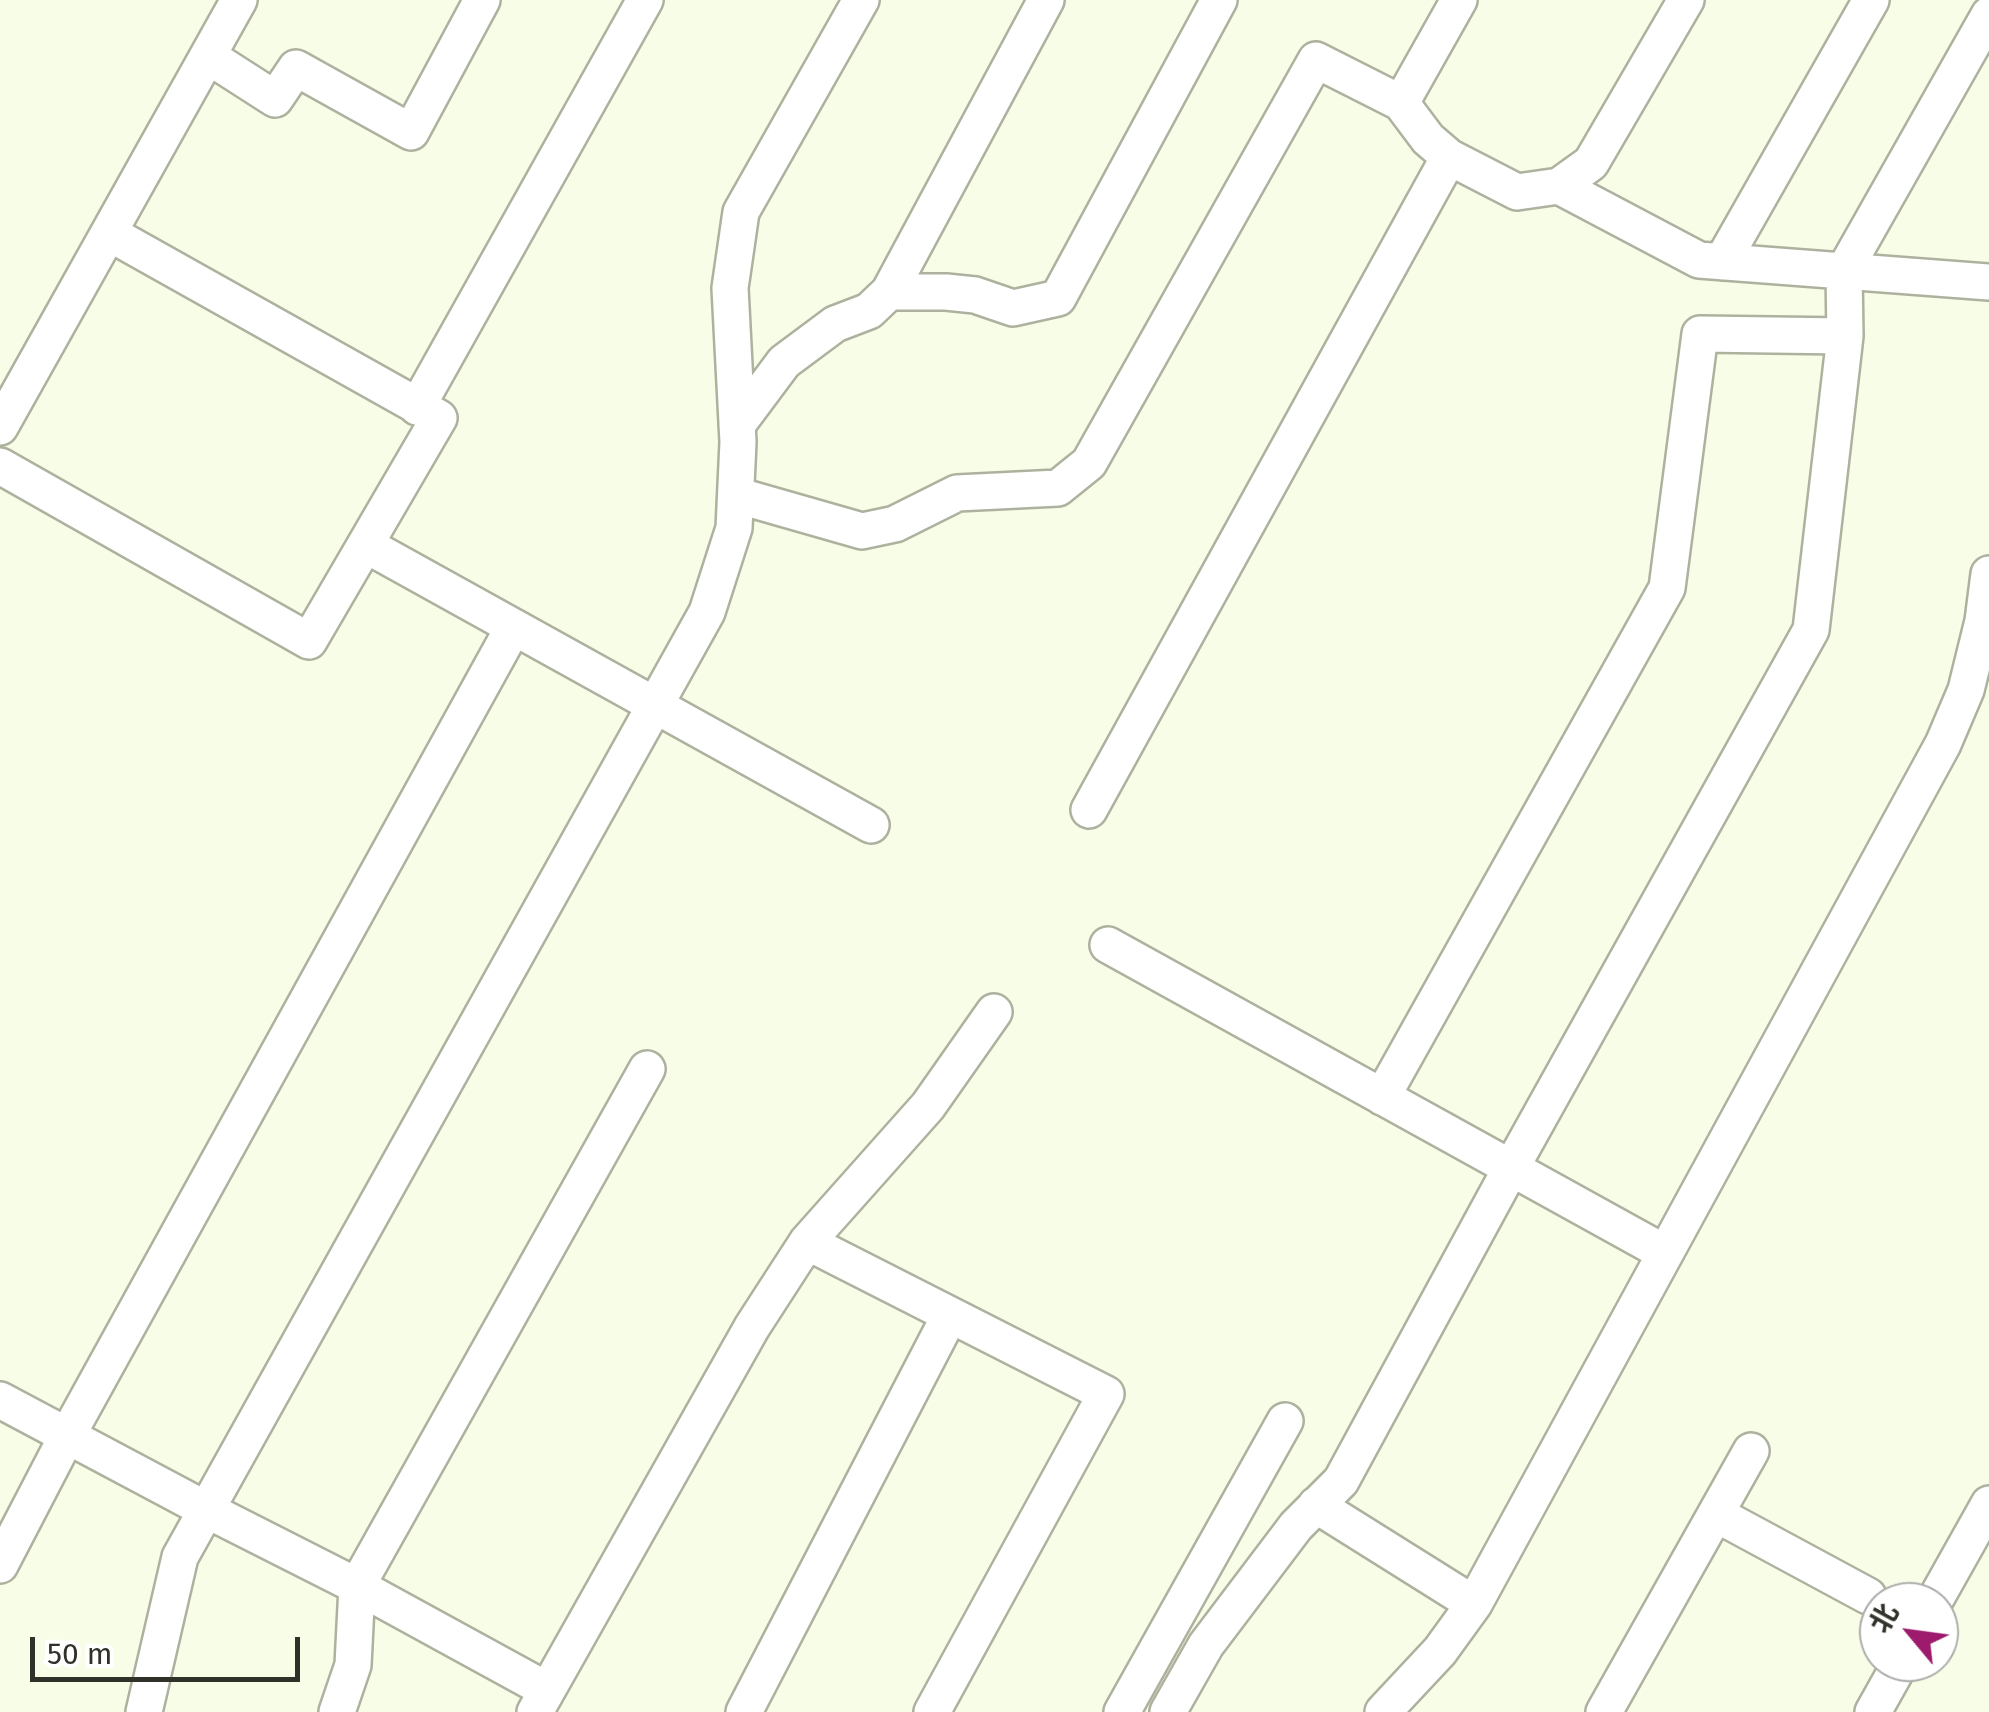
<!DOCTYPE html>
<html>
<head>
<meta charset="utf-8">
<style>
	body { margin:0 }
	#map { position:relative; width:1989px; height:1712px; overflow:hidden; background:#f8fde8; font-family:"Fira Sans","Noto Sans SC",sans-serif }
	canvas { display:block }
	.north { position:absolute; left:1859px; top:1582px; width:100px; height:100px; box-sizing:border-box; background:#fff; border:2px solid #acadaa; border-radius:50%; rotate:299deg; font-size:28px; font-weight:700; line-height:40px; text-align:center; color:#30322a }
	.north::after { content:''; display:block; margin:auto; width:35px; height:45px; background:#9d1a6c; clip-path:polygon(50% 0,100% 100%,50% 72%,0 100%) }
	.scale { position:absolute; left:30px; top:1637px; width:270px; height:45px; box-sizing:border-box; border:5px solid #30322a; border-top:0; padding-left:12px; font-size:30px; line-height:35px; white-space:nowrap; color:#30322a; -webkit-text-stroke:8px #fff; paint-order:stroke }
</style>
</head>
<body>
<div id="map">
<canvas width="1989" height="1712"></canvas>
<div class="north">北</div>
<div class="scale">50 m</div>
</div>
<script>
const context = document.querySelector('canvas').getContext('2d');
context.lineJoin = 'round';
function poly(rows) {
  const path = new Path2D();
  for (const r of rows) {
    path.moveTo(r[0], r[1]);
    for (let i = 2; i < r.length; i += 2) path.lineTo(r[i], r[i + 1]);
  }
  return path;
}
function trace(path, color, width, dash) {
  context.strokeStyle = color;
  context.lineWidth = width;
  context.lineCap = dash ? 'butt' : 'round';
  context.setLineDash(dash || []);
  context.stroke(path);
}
const minor = poly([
	[208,56,275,99,296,68,411,132,482,0],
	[1401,103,1428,139,1449,157,1517,192,1559,186,1591,163,1686,0],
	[1559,186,1699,260,1989,282],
	[1722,262,1871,0],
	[889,292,946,292,975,295,1013,308,1058,298,1219,0],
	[417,407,645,0],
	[737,425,784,362,835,324,869,311,889,292,1046,0],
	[0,427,239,0],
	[0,466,309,641,439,418,109,233],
	[736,495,862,531,895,524,957,493,1058,488,1089,463,1316,60,1401,103,1459,0],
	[366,545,871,825],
	[1089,810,1449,157],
	[1108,945,1665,1253],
	[1382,1097,1667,588,1700,334,1845,336],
	[807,1242,1106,1394,932,1712],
	[0,1400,205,1509,357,1586,547,1690],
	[1316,1505,1474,1604],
	[1716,1514,1868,1596],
	[0,1565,67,1436,513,628],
	[1934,1602,1989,1504],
	[144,1712,180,1557,707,612,734,528,738,442,730,288,741,212,861,0],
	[337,1712,353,1665,357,1586,647,1069],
	[535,1712,752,1327,807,1242,928,1106,994,1012],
	[744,1712,950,1315],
	[1122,1712,1285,1421],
	[1168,1712,1206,1645,1296,1526,1341,1481,1511,1168,1811,630,1845,336,1844,271,1989,15],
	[1383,1712,1440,1651,1474,1604,1943,744,1966,690,1983,621,1989,574],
	[1604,1712,1751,1451],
	[1873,1712,1901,1662]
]);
trace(minor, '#adb29e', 40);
trace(minor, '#fff', 35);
</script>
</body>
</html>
